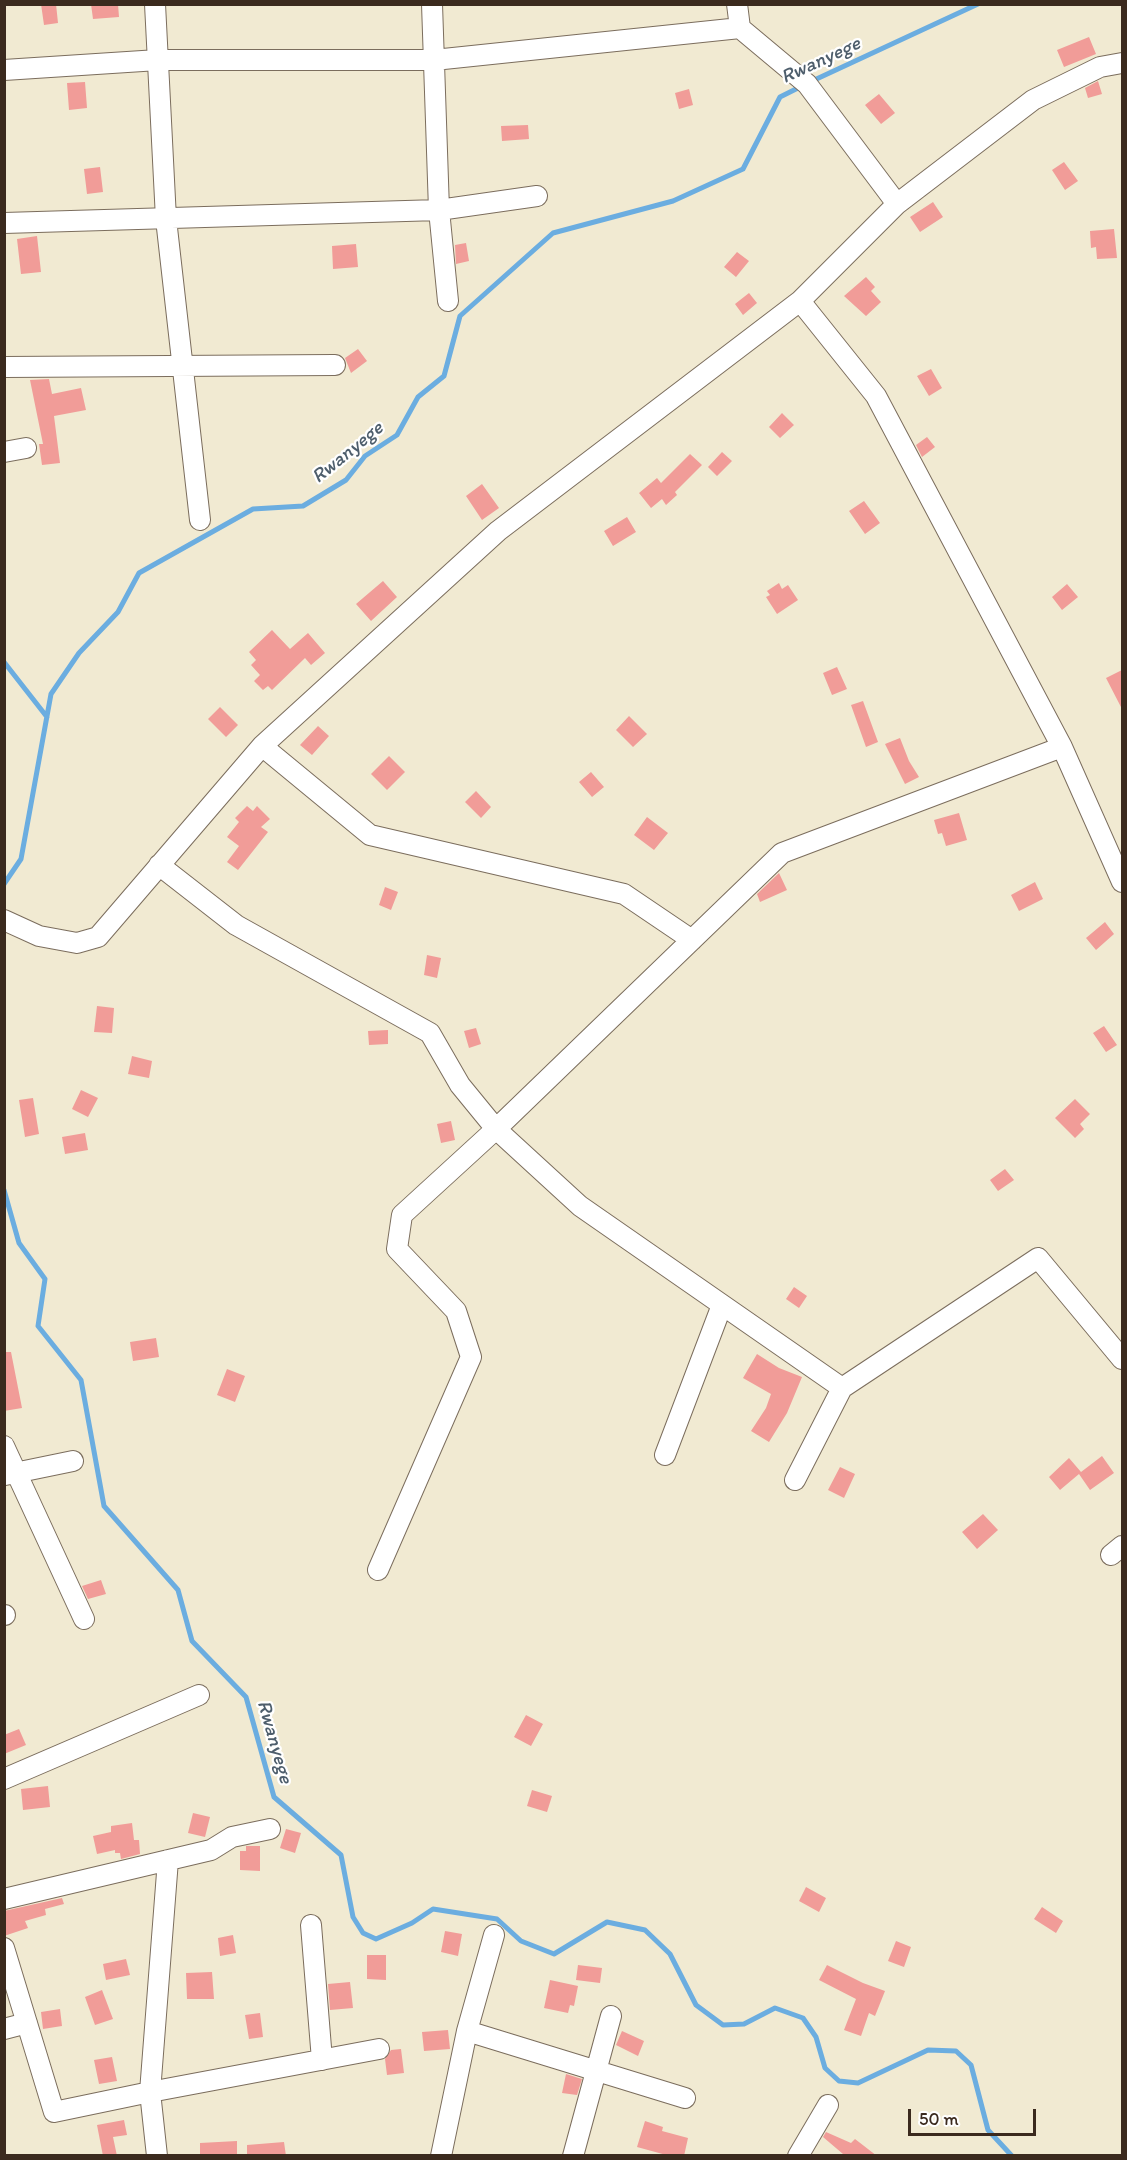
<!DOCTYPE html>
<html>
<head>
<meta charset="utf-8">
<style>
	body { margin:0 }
	#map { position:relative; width:1127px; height:2160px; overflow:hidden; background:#f1ead2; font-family:Itim,sans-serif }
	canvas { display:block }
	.frame { position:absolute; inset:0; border:6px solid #3b2a1e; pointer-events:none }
	.scale { position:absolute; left:908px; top:2109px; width:128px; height:27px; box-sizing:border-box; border:3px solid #3b2a1e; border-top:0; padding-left:8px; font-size:18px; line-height:21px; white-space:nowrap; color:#3b2a1e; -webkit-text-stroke:4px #fff; paint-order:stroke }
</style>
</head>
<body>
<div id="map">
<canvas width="1127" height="2160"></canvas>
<div class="frame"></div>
<div class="scale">50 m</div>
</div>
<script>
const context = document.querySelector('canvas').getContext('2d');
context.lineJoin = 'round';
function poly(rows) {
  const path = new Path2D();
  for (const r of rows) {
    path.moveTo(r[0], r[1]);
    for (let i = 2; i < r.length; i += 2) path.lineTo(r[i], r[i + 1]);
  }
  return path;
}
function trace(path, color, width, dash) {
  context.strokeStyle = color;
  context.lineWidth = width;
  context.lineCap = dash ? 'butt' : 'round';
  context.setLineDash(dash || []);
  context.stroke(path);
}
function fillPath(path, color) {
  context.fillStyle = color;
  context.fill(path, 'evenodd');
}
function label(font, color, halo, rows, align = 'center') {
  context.font = font + ' Itim,sans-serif';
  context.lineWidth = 4.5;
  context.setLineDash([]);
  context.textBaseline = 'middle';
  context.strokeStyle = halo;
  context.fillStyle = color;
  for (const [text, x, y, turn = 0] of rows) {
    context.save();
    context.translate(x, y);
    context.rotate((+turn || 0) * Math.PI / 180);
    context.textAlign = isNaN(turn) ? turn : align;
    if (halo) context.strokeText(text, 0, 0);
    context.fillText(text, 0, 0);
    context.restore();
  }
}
const stream = poly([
	[810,82,978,4],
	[4,662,47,717],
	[4,884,21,859,51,694,79,653,118,612,139,573,253,509,303,506,346,480,365,456,397,435,418,397,444,376,460,316,553,233,673,201,743,169,780,97,802,86],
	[4,1190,19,1243,45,1279,38,1326,81,1380,104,1506,178,1590,192,1641,246,1697,274,1797,341,1855,353,1917,363,1933,376,1939,412,1923,433,1909,497,1919,521,1941,554,1954,607,1922,645,1930,670,1954,696,2005,723,2025,744,2024,775,2008,803,2018,816,2037,825,2068,839,2081,858,2083,928,2050,956,2051,971,2065,988,2130,1012,2156]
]);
const building = poly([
	[41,4,56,4,58,23,44,25],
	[91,4,118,4,119,17,93,19],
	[1089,37,1096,54,1064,67,1057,50],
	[1098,81,1102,94,1088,98,1085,88],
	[85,82,87,108,69,110,67,83],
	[689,89,693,105,679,109,675,93],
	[879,94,895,113,881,124,865,105],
	[528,125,529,139,502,141,501,126],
	[1064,162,1078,181,1065,190,1052,170],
	[100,167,103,192,87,194,84,169],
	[933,202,943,217,920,232,910,217],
	[1114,229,1117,258,1097,259,1096,247,1091,248,1090,231],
	[37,236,41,272,21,274,17,239],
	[466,243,469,261,456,264,455,245],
	[356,244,358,267,333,269,332,246],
	[737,252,749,261,736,277,724,267],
	[866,277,875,287,871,291,881,302,866,316,844,296],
	[749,293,757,303,743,315,735,304],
	[358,349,367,361,351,373,345,358],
	[931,369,942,388,929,396,917,376],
	[49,379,52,394,81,388,86,410,54,416,60,463,42,465,39,444,43,444,30,380],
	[782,413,794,425,780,438,769,427],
	[927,437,935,447,922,457,916,445],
	[722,452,732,461,717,476,708,467],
	[690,454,702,465,675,492,677,495,666,505,662,499,651,508,639,493,657,478,661,483],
	[482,484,499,508,482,520,466,496],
	[864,501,880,523,865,534,849,511],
	[627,517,636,532,613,546,604,531],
	[383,581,397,597,371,621,356,604],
	[779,583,782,589,788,585,798,600,777,614,766,597,770,595,767,591],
	[1067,584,1078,597,1062,610,1052,597],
	[272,630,290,649,308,633,325,653,311,665,305,658,272,690,268,686,263,690,254,681,260,675,251,665,256,660,249,652],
	[837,667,847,689,832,695,823,673],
	[1122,670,1122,709,1106,678],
	[863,701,878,742,866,747,851,705],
	[220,707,238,725,226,737,208,719],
	[629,716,647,734,633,747,616,730],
	[318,726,329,736,312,755,300,745],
	[900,738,909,761,919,777,905,784,885,744],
	[389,756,405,772,387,790,371,774],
	[591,772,604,787,592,797,579,782],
	[476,791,491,807,481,818,465,802],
	[247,806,253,811,257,806,270,819,261,827,268,832,238,870,227,862,239,846,227,837,239,822,235,818],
	[959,813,967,840,946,846,942,833,938,834,934,820],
	[647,817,668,833,654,850,634,835],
	[779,873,787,890,760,902,757,894],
	[1035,882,1043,899,1019,911,1011,895],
	[385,887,398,892,391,910,379,905],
	[1105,922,1114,934,1096,950,1086,938],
	[427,955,441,958,437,978,424,975],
	[97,1006,114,1008,112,1033,94,1032],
	[1104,1026,1117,1045,1106,1052,1093,1033],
	[476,1028,481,1044,469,1048,464,1031],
	[388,1030,388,1044,369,1045,368,1031],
	[132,1056,152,1061,149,1078,128,1074],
	[81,1090,98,1098,88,1117,72,1109],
	[33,1098,39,1134,25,1137,19,1100],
	[1075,1099,1090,1114,1080,1124,1084,1129,1075,1138,1055,1118],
	[451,1121,455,1140,441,1143,437,1124],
	[85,1133,88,1150,65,1154,62,1137],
	[1005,1169,1014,1180,998,1191,990,1180],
	[794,1287,807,1296,799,1308,786,1299],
	[156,1338,159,1357,133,1361,130,1342],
	[4,1352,11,1352,22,1408,4,1411],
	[757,1354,779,1368,802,1377,787,1413,769,1442,751,1431,766,1408,771,1394,743,1378],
	[227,1369,245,1376,235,1402,217,1395],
	[1102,1456,1114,1473,1090,1490,1079,1474,1060,1490,1049,1477,1069,1458,1081,1472],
	[840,1467,855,1474,844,1498,828,1490],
	[983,1514,998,1530,977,1549,962,1532],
	[101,1580,106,1594,88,1599,82,1586],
	[526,1715,543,1724,531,1746,514,1737],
	[19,1729,26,1745,4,1754,4,1735],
	[48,1786,50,1807,23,1810,21,1789],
	[532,1790,552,1796,547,1812,527,1806],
	[193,1813,210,1817,205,1837,188,1833],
	[132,1823,134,1840,139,1840,140,1854,121,1859,120,1853,115,1853,115,1850,97,1854,93,1836,111,1832,111,1826],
	[286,1829,301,1833,295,1853,280,1848],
	[246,1846,260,1846,260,1871,240,1870,240,1851,246,1851],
	[806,1887,826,1898,819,1912,799,1901],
	[62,1898,64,1904,45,1909,46,1915,25,1921,28,1928,4,1936,4,1911],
	[1042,1907,1063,1921,1056,1933,1034,1919],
	[445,1931,462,1934,458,1956,441,1952],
	[233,1935,236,1953,220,1956,218,1938],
	[896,1941,911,1947,904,1967,888,1961],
	[367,1955,386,1955,386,1980,367,1979],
	[126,1959,130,1975,106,1980,103,1964],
	[578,1965,602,1968,600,1983,576,1980],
	[827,1965,863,1983,885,1991,875,2016,869,2013,861,2036,844,2030,856,1999,819,1980],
	[212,1972,214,1999,187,1999,186,1973],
	[550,1980,578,1986,574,2006,570,2005,568,2013,544,2008],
	[350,1982,353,2008,330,2010,328,1984],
	[102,1990,113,2019,95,2025,85,1997],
	[60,2009,62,2026,43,2029,41,2012],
	[260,2013,263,2037,249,2039,245,2015],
	[448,2030,450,2049,424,2051,422,2032],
	[622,2031,644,2041,638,2056,616,2045],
	[401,2049,404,2073,387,2075,385,2059,391,2050],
	[112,2057,117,2081,99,2084,94,2060],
	[566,2074,582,2079,577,2095,562,2093],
	[124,2120,127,2135,113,2137,117,2156,103,2156,97,2125],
	[645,2121,663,2127,662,2131,688,2138,684,2156,670,2156,637,2147],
	[826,2132,851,2143,855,2139,877,2156,842,2156,843,2154,823,2137],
	[237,2141,237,2156,200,2156,200,2143],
	[284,2142,286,2156,247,2156,247,2145]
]);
const minor = poly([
	[155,4,166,219,200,520],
	[432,4,439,210,448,301],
	[737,4,740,28,807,84,897,204],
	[4,70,158,60,434,60,740,28],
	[4,223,439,210,537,196],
	[800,301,876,396,1062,747,1122,882],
	[4,367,335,365],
	[4,452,26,448],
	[262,746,370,835,624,894,692,940],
	[159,865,236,925,430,1033,460,1085,496,1129,580,1206,842,1388],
	[4,920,39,936,77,943,98,937,262,746,498,531,800,301,897,204,1033,100,1100,67,1122,63],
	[4,1446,84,1619],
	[665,1455,722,1305],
	[5,1475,73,1461],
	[795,1480,842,1388,1038,1258,1122,1359],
	[1111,1555,1122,1546],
	[378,1570,471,1357,456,1311,397,1249,402,1215,496,1129,782,853,1062,747],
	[4,1615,5,1615],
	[4,1779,199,1695],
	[4,1899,211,1850,232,1837,270,1829],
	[311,1925,322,2060],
	[4,1948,54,2112,150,2092,379,2049],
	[4,2029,27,2023],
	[467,2031,685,2098],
	[157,2156,150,2092,168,1860],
	[441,2156,467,2031,494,1935],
	[573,2156,611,2016],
	[798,2156,828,2105]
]);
const waterNames = [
	["Rwanyege",821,61,-25],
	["Rwanyege",348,453,-39],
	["Rwanyege",274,1742,74]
];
trace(stream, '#6bade0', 5);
fillPath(building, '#f19c98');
trace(minor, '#7b6d5d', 22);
trace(minor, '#fff', 20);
label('italic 20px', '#4e5e6c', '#fff', waterNames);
</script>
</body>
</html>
